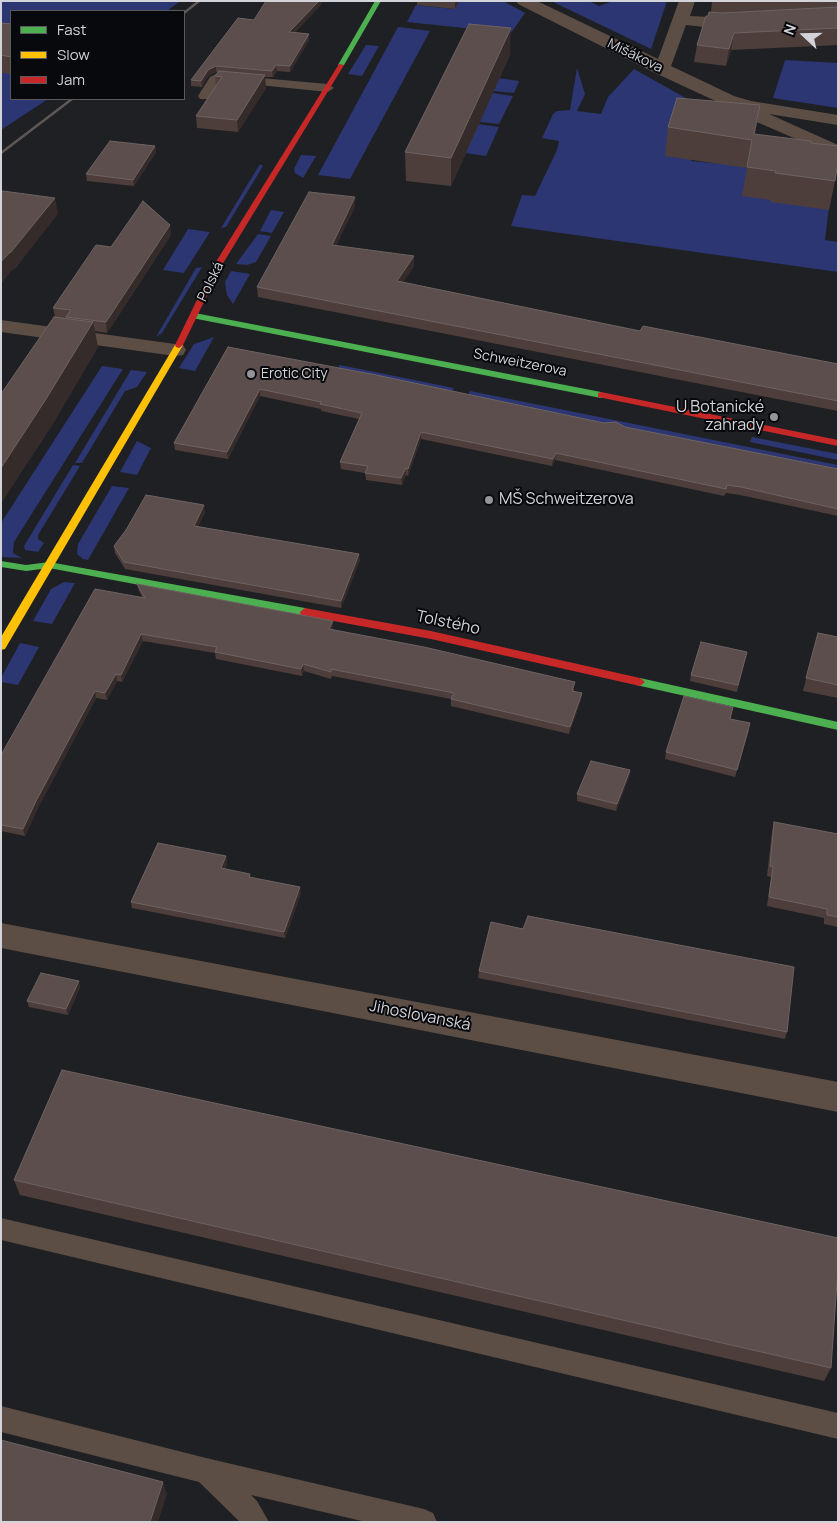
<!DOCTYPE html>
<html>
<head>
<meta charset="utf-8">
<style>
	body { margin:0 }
	#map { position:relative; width:839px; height:1523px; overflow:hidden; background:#1f2023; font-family:Manrope,sans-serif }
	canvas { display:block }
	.frame { position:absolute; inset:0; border:2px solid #d3d4d9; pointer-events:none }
	.legend { position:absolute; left:10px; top:10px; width:175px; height:90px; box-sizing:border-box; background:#08090c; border:1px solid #595a5e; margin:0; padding:6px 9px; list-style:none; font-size:15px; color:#d3d4d9 }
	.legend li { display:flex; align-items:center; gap:10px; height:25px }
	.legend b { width:25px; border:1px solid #595a5e }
	.north { position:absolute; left:779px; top:10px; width:50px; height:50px; -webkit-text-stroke:4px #08090c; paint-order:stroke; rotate:291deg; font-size:14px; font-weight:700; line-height:20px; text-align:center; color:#d3d4d9 }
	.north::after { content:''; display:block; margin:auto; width:18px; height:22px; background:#d3d4d9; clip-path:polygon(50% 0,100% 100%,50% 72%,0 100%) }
</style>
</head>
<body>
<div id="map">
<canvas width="839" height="1523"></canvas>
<div class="frame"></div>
<ul class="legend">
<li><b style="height:6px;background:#4caf50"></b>Fast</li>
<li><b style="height:6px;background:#ffc107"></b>Slow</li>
<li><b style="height:6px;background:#c62828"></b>Jam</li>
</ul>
<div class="north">N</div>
</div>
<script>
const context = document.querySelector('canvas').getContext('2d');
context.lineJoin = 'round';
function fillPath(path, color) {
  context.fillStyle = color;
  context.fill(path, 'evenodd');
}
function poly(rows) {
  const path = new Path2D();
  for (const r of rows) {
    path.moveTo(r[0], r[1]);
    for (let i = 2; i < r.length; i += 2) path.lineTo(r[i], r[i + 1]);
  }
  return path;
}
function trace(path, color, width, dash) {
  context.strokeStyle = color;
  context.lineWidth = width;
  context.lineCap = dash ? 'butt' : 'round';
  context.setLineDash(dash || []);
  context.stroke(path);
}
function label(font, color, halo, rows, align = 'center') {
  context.font = font + ' Manrope,sans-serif';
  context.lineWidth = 4;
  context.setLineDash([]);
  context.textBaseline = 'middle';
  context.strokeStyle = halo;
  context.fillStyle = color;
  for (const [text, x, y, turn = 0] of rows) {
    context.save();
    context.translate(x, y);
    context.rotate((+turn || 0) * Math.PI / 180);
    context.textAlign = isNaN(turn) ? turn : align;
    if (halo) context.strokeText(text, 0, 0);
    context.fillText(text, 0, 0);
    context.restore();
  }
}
const green = poly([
	[1,1,180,1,167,11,11,11,11,99,48,99,1,130],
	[459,1,503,1,525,13,511,33,407,22,416,5,454,9],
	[551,1,589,1,599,6,613,1,667,1,651,49],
	[398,27,430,31,350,179,318,175],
	[366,45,379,46,362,76,348,74],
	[785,60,838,63,838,108,773,98],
	[577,68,585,94,577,111,601,114,608,97,634,69,716,115,691,161,748,166,771,200,829,207,825,240,838,242,838,272,511,226,522,195,535,196,557,150,559,141,542,138,553,114,557,111,570,110],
	[499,78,519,81,514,93,493,91],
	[492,93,513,96,499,124,480,122],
	[478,124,499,127,486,156,465,153],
	[301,155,316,156,303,178,295,173,294,169],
	[260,164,263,166,226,227,221,228],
	[271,210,284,212,272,233,260,231],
	[188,229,210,232,184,273,163,270],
	[258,234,271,236,256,262,247,265,236,264],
	[202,267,162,333,156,337,196,268],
	[231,271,250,274,233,304,227,295,226,289,225,282],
	[214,337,195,371,179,368,194,344],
	[340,365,454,388,448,398,333,375],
	[102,366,123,369,14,542,13,553,22,558,1,557,1,523],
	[131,370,147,372,137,387,125,391,82,463,75,463],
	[470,391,838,465,838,477,465,400],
	[752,437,838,454,838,460,750,442],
	[137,441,151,448,137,475,120,472],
	[73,465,80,466,38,535,38,539,44,543,38,552,25,550,24,546],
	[112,486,129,488,88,560,83,559,77,554,78,544],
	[64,582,75,583,52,624,33,621,51,589],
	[20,643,39,647,18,685,1,682,1,678]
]);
const lane = poly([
	[216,74,328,84,334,88,328,92,219,81,208,99,200,99,198,96,210,77,216,74],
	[1,1218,838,1413,838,1439,1,1240,1,1218],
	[1,1406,206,1458,424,1509,433,1513,437,1522,366,1522,251,1495,257,1501,269,1522,240,1522,199,1482,1,1432,1,1406]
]);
const street = poly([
	[516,1,537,1,658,59,679,1,695,1,690,16,747,19,749,22,747,25,741,27,714,28,686,25,671,66,734,96,751,101,838,115,838,125,769,114,838,145,838,157,752,120,749,116,753,112,722,104,653,72,518,4,516,1],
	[1,320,175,344,183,345,186,350,183,355,175,356,1,332,1,320],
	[1,923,838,1082,838,1112,1,948,1,923]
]);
const fast = poly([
	[375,1,381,1,344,65,339,66,338,65,375,1],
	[195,313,601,392,605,395,601,398,192,318,192,314,195,313],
	[1,561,26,565,49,562,305,608,310,612,305,616,49,568,26,571,1,567,1,561],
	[640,678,838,722,838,730,636,685,635,682,640,678]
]);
const slow = poly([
	[179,342,183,345,5,649,1,650,1,637,175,345,179,342]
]);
const jam = poly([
	[339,64,344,65,222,265,183,345,179,348,176,347,175,345,214,265,339,64],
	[601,392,838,440,838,446,598,397,598,393,601,392],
	[305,608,431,631,640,678,645,682,640,686,431,639,301,615,300,612,305,608]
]);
const rail = poly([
	[184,13,199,1],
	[1,153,72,99]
]);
const wall = poly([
	[417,1,459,1,455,9,417,5],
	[712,1,838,1,838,45,731,50,726,66,694,62,697,45,708,16,711,12],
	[321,5,295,32,309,34,309,40,290,72,277,71,273,77,265,77,266,88,238,132,197,128,196,116,216,86,215,76,218,72,216,72,208,76,202,87,191,86,191,80,254,20],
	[1,23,11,24,11,74,1,73],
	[510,55,451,186,406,181,405,152],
	[668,127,755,134,811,143,835,181,829,210,770,202,771,200,742,196,747,168,665,156],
	[155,146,156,152,134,186,87,181,86,174],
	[355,207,336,245,414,266,403,282,640,331,838,364,838,411,258,297,257,287],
	[171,235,107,333,95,331,98,347,52,425,1,503,1,394,55,317,53,308,111,247],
	[228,347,625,427,838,469,838,516,740,495,726,493,724,496,555,460,552,466,421,439,408,476,406,475,402,485,366,480,365,473,341,469,340,462,359,419,321,411,321,409,260,396,228,459,175,450,174,443],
	[205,512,198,526,360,560,341,608,125,569,115,553,114,546],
	[137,584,333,621,333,628,332,630,574,689,574,691,581,700,569,734,451,706,451,699,332,676,331,679,304,671,302,676,216,659,215,653,143,641,122,682,117,681,107,700,96,698,38,808,25,836,1,831,1,755,142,597,139,591],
	[818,633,838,637,838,698,803,691],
	[747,652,737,692,690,681,691,675],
	[730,719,749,730,735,777,665,759,666,752],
	[630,770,629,777,616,811,577,801,577,794],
	[774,822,838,834,838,927,824,924,824,918,767,906,771,877,767,876,772,832],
	[226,856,227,863,225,869,301,893,285,938,132,908,131,902],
	[479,971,787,1032,785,1039,478,978],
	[80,987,68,1015,29,1007,27,1001],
	[14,1180,831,1368,824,1381,20,1195]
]);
const shadedWall = poly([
	[319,1,323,1,321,5,290,38,289,32],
	[456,1,459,1,455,9,455,2],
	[511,28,510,55,451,186,451,158],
	[734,33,731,50,726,66,729,49],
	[309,34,309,40,290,72,290,66],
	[276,65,277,71,273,77,272,71],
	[216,66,216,72,208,76,202,87,201,81,208,70],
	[265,75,266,88,238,132,237,120],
	[760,105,755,134,749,163,754,134],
	[155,146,156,152,134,186,133,180],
	[355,197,355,207,332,254,332,245],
	[55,198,58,214,15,269,12,270,1,284,1,262],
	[170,225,171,235,107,333,106,322],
	[414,256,414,266,397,291,397,281],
	[93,322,98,347,52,425,1,503,1,468],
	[260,389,260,396,228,459,227,452],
	[421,432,421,439,408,476,408,469],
	[556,453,555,460,552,466,553,459],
	[406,468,406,475,402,485,401,478],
	[204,505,205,512,195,532,194,526],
	[359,554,360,560,341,608,341,601],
	[333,621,333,628,330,636,329,629],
	[141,634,143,641,122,682,121,675],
	[303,664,304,671,302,676,301,669],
	[116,674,117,681,107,700,105,693],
	[95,691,96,698,38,808,25,836,23,829,36,801],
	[582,693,581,700,569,734,570,727],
	[630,770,629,777,616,811,617,804],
	[226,856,227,863,222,875,221,868],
	[300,887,301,893,285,938,284,932],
	[79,981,80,987,68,1015,66,1009],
	[163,1482,167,1494,158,1522,150,1522]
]);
const building = poly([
	[266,1,319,1,289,32,309,34,290,66,276,65,272,71,216,66,208,70,201,81,191,80,238,18,254,20,266,1],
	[838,7,838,28,734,33,729,49,697,45,706,16,708,16,709,12,722,13,838,7],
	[1,23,11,24,11,57,1,55,1,23],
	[469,24,511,28,451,158,405,152,469,24],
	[219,71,265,75,237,120,196,116,222,77,215,76,219,71],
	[677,98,760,105,754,134,811,141,811,143,838,146,838,162,835,181,775,173,776,171,747,167,752,140,668,127,677,98],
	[110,141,155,146,133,180,86,174,110,141],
	[3,191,55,198,11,252,9,253,1,262,1,193,3,191],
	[309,192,355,197,332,245,414,256,397,281,640,331,643,326,838,364,838,401,257,287,309,192],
	[143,201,170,225,106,322,66,317,71,310,53,308,96,245,111,247,143,201],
	[54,317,93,322,46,399,1,468,1,394,54,317],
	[228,347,376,375,604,423,616,422,625,427,838,469,838,509,741,487,727,485,726,489,556,453,553,459,421,432,408,469,406,468,401,478,365,473,368,466,340,462,362,413,320,404,321,402,260,389,227,452,174,443,228,347],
	[146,495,204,505,194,526,359,554,341,601,124,562,114,546,126,530,146,495],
	[137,584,333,621,329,629,424,647,575,682,572,691,582,693,570,727,451,699,454,693,331,669,331,672,303,664,301,669,215,652,217,647,141,634,121,675,116,674,105,693,95,691,36,801,23,829,1,825,1,755,95,589,145,598,137,584],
	[818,633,838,637,838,685,806,678,818,633],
	[701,642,747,652,738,685,691,675,701,642],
	[684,696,733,707,730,719,750,723,737,770,666,752,684,696],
	[591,761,630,770,617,804,577,794,591,761],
	[774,822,838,834,838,917,827,915,827,909,769,897,773,867,770,866,774,822],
	[158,843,226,856,221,868,250,874,249,877,300,887,284,932,131,902,158,843],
	[528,916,794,967,787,1032,479,971,491,922,523,929,528,916],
	[41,973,79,981,66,1009,27,1001,41,973],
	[62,1070,838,1238,838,1267,831,1368,14,1180,62,1070],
	[1,1440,163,1482,150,1522,1,1522,1,1440]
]);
const markers = [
	[251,374,5,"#949599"],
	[774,417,5,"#949599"],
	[489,500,5,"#949599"]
];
const farStreetnames = [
	["Mišákova",635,56,26],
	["Polská",211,282,-64],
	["Schweitzerova",520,363,11]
];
const farPoinames = [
	["Erotic City",261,374]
];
const poiNames = [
	["U Botanické",764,408],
	["zahrady",764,426],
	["MŠ Schweitzerova",499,500,"left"]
];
const streetNames = [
	["Tolstého",448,623,12],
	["Jihoslovanská",420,1016,11]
];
fillPath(green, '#2b3672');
fillPath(lane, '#5c4e45');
fillPath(street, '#5c4e45');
fillPath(fast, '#4caf50');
fillPath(slow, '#ffc107');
fillPath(jam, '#c62828');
trace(rail, '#5e5756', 2.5);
fillPath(wall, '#4d3e3b');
fillPath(shadedWall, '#352b2a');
fillPath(building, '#5b4e4c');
trace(building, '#6e6362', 1);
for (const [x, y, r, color] of markers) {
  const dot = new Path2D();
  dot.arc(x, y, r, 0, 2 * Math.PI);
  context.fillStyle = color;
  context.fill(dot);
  trace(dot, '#08090c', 2);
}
label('14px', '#d3d4d9', '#08090c', farStreetnames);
label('14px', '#d3d4d9', '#08090c', farPoinames, 'left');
label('16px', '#d3d4d9', '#08090c', poiNames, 'right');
label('16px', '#d3d4d9', '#08090c', streetNames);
</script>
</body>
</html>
